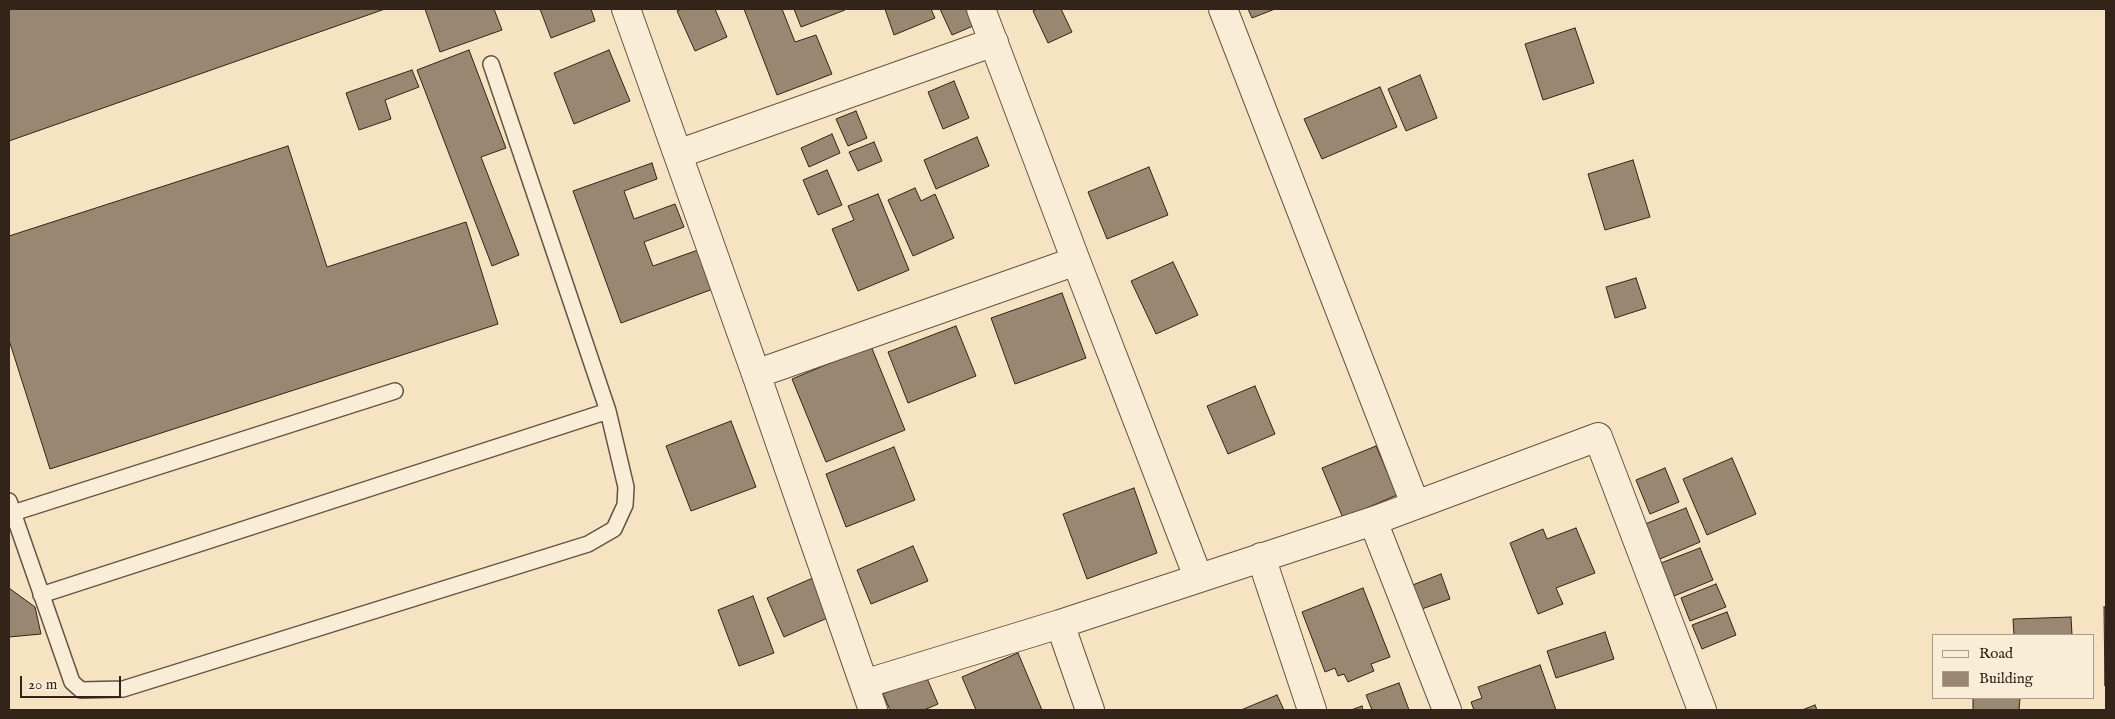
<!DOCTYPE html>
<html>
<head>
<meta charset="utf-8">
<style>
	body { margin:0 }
	#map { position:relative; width:2115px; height:719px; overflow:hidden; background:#f6e3c2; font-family:"IM FELL English",serif }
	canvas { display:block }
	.frame { position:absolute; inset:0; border:10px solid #342319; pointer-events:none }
	.legend { position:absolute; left:1932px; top:634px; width:162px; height:65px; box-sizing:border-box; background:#f9edd7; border:1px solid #aa9c8b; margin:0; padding:6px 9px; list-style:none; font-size:15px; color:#342319 }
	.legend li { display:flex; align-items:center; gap:10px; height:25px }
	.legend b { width:25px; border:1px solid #aa9c8b }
	.scale { position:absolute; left:20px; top:676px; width:101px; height:22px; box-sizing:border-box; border:2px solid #342319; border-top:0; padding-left:6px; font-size:15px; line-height:18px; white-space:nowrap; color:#342319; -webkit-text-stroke:4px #f9edd7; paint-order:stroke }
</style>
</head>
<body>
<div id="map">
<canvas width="2115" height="719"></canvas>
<div class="frame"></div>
<ul class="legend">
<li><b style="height:6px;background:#f9edd7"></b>Road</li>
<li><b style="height:14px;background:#998771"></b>Building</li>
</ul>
<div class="scale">20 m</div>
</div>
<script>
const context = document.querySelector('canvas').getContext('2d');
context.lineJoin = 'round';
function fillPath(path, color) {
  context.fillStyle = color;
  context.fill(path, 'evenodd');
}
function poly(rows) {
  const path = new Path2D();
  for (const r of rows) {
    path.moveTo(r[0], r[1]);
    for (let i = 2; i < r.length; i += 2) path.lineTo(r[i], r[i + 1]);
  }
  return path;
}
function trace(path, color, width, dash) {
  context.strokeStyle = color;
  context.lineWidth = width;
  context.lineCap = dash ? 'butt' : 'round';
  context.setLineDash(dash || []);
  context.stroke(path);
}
const building = poly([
	[9,9,385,9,9,141,9,9],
	[425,9,494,9,502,30,440,52,425,9],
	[540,9,591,9,595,21,551,38,540,9],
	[682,9,715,9,727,37,695,51,677,11,682,9],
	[744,9,782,9,795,42,816,35,832,74,777,95,744,9],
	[794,9,845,9,845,10,801,27,794,9],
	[885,9,931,9,935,18,894,35,885,9],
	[940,9,974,9,980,23,952,35,940,9],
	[1037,9,1061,9,1072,32,1048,43,1033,11,1037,9],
	[1248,9,1275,9,1252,18,1248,9],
	[1575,28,1594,83,1543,100,1525,44,1575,28],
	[469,50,506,148,481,157,519,255,492,266,417,70,469,50],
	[609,50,630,101,574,124,554,73,609,50],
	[412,70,419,87,385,100,391,119,359,130,346,93,412,70],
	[1420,75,1437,118,1406,131,1388,89,1420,75],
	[954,81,969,118,943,129,928,92,954,81],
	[1380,87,1397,127,1322,159,1304,119,1380,87],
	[856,111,867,138,848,146,836,119,856,111],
	[832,134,840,153,809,167,801,148,832,134],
	[977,137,989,166,936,189,924,160,977,137],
	[874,142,882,161,858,171,849,152,874,142],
	[288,146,327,267,466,222,498,324,50,469,9,340,9,236,288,146],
	[1633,160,1650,217,1605,230,1588,174,1633,160],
	[652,163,657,179,624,191,634,219,675,204,684,227,644,242,653,266,698,250,713,289,621,323,573,191,652,163],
	[1149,167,1168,215,1107,239,1088,192,1149,167],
	[827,170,842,205,818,215,803,180,827,170],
	[915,188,921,201,935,194,954,238,913,256,888,200,915,188],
	[878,194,909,270,858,291,832,229,854,220,848,206,878,194],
	[1173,262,1198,315,1156,334,1131,281,1173,262],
	[1636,278,1646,308,1615,318,1606,287,1636,278],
	[1062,293,1086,358,1015,384,991,318,1062,293],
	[956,326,976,376,908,403,888,352,956,326],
	[871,346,905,430,826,462,792,379,871,346],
	[1255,386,1275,434,1228,454,1207,406,1255,386],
	[731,421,756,487,691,511,666,446,731,421],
	[1376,446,1397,495,1343,518,1322,468,1376,446],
	[894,447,915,500,846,527,826,474,894,447],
	[1732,458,1756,514,1707,535,1683,479,1732,458],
	[1665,468,1679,502,1650,514,1636,480,1665,468],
	[1134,488,1157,553,1087,579,1063,514,1134,488],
	[1686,508,1700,542,1660,559,1645,524,1686,508],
	[1576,528,1595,573,1556,588,1563,604,1538,614,1510,543,1543,529,1547,539,1576,528],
	[913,546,928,581,871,604,857,570,913,546],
	[1700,548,1713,580,1674,596,1661,563,1700,548],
	[1441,574,1450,599,1419,610,1410,586,1441,574],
	[815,577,832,616,784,637,767,598,815,577],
	[1716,584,1726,607,1690,621,1681,598,1716,584],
	[9,588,35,607,41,634,9,637,9,588],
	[1363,588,1390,657,1371,664,1374,671,1348,682,1344,674,1338,676,1335,668,1325,672,1302,612,1363,588],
	[753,596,774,653,739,666,718,610,753,596],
	[2104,607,2106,607,2105,686,2104,607],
	[1727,612,1736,635,1702,649,1692,625,1727,612],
	[2071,617,2072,635,2014,635,2013,619,2071,617],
	[1605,632,1614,659,1556,678,1547,651,1605,632],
	[1018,653,1042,710,976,710,962,677,1018,653],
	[1540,665,1556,710,1474,710,1471,702,1482,698,1478,687,1540,665],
	[926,676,938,704,924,710,890,710,883,694,926,676],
	[1399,683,1409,710,1372,710,1366,695,1399,683],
	[1277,695,1284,710,1241,710,1277,695],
	[1973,698,2020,698,2019,710,1973,710,1973,698],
	[1815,705,1817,710,1802,710,1815,705],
	[1362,706,1363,710,1351,710,1362,706]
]);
const service = poly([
	[9,501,72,682,81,690,123,689,588,544,614,529,625,505,626,487,608,411,491,64],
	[13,513,395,391],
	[41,595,608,411]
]);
const minor = poly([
	[626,9,756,374,873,710],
	[981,9,1076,261,1198,577],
	[1223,9,1415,504],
	[678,154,994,42],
	[756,374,1076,261],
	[1373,521,1447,710],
	[1261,557,1312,710],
	[864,684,1060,624],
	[1090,710,1060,624,1373,521,1598,437,1702,710]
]);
fillPath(building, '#998771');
trace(building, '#342319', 1);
trace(service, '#645343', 18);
trace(minor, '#645343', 30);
trace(service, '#f9edd7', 15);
trace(minor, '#f9edd7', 28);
</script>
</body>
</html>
